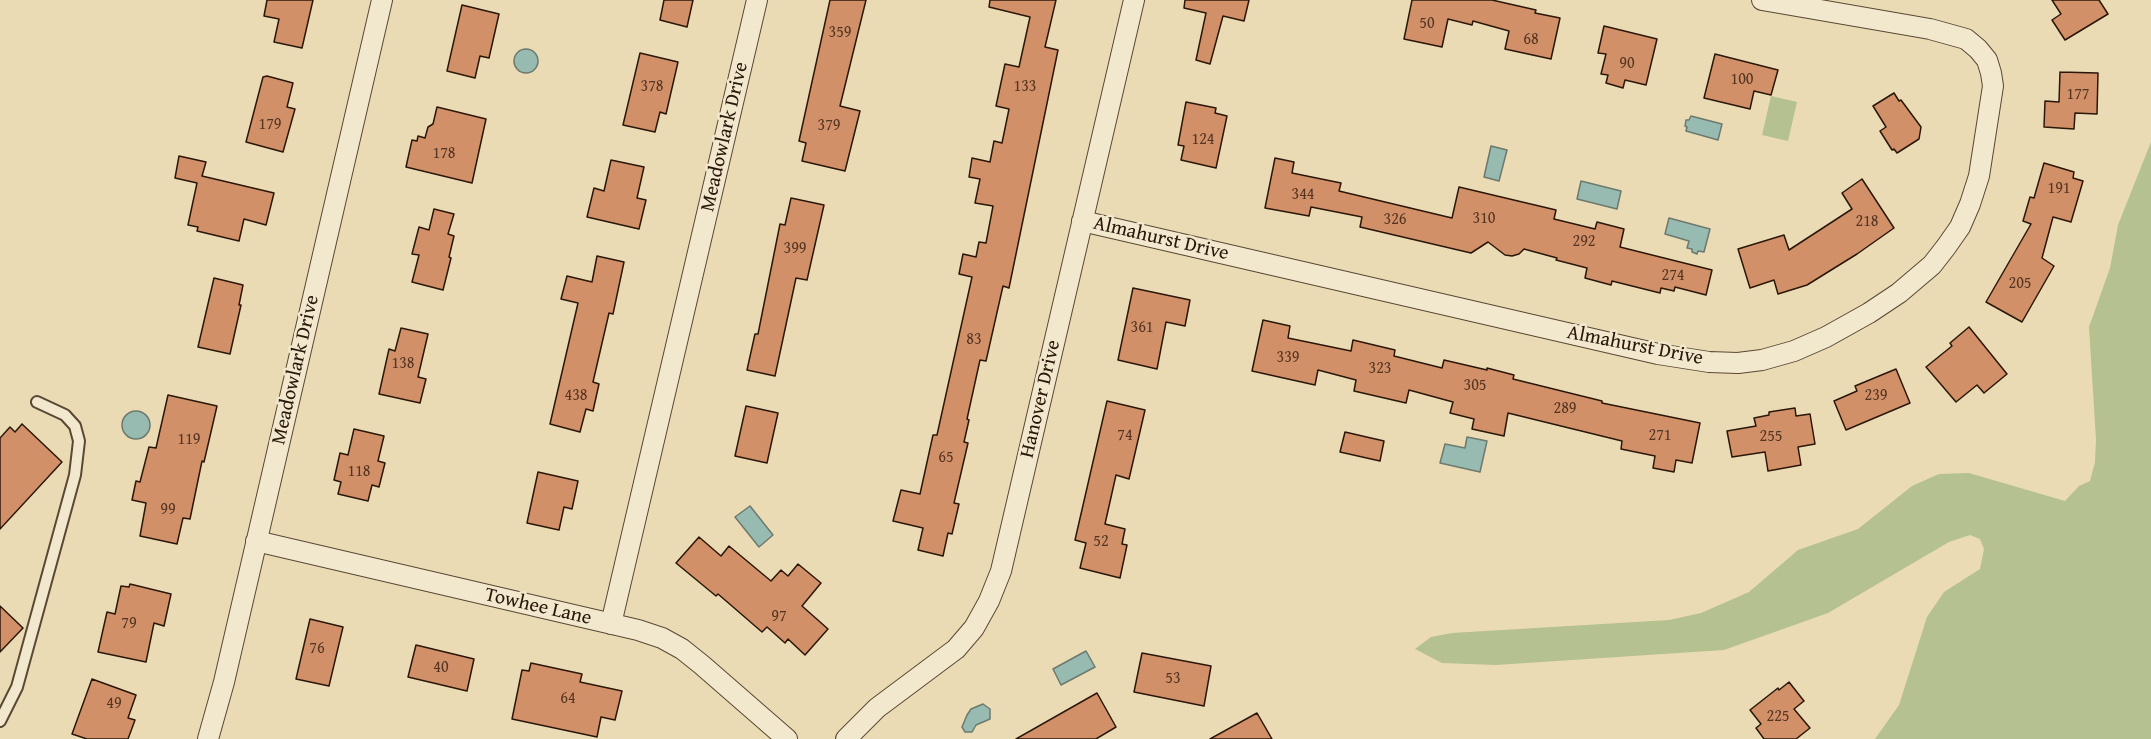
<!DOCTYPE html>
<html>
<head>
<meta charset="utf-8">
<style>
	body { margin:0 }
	canvas { display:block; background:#eadbb4 }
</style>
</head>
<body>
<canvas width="2151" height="739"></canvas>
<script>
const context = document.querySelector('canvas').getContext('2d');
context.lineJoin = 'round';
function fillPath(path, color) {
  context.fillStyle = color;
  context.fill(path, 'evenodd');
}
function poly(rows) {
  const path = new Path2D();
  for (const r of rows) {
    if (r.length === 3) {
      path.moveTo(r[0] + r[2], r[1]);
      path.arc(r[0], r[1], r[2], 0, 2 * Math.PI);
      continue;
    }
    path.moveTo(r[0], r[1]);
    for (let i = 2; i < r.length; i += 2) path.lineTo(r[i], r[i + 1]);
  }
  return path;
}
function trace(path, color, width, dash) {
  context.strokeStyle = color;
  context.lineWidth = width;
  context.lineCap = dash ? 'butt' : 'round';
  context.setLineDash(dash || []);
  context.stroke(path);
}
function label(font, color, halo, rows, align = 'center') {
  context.font = font + ' "Gentium Book Plus",serif';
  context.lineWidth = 5;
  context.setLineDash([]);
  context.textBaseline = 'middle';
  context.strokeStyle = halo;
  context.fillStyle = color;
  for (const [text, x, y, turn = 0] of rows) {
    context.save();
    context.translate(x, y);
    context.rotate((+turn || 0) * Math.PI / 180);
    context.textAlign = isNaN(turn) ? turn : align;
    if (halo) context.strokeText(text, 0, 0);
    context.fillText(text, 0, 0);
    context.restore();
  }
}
const green = poly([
	[1771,96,1797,102,1788,141,1762,135],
	[2151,142,2151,739,1875,739,1899,705,1927,617,1944,592,1980,569,1984,549,1980,539,1970,535,1949,542,1828,613,1724,650,1496,665,1442,663,1415,649,1431,637,1452,633,1669,620,1701,613,1749,592,1798,550,1858,529,1912,486,1939,474,1969,473,2065,501,2079,486,2090,481,2095,462,2096,440,2089,327,2110,268,2118,225]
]);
const water = poly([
	[526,61,12],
	[1691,116,1722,124,1718,140,1686,131,1687,127,1685,126,1686,120,1689,120,1691,116],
	[1491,146,1507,150,1499,181,1484,177,1491,146],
	[1581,181,1621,191,1617,209,1577,199,1581,181],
	[1669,218,1710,229,1704,252,1698,251,1697,254,1692,252,1692,249,1687,248,1689,241,1665,234,1669,218],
	[136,425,14],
	[1467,437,1487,441,1480,472,1440,463,1445,444,1465,448,1467,437],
	[750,506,773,535,759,547,735,517,750,506],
	[1086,651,1095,667,1061,685,1053,669,1086,651],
	[983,704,990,709,990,719,976,725,972,732,965,732,962,727,967,715,971,709,983,704]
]);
const building = poly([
	[267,0,313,0,302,48,274,42,279,19,264,16,267,0],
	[664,0,693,0,687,27,660,20,664,0],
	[830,0,866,0,840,106,860,111,845,171,802,161,806,143,799,141,830,0],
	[990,0,1056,0,1045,47,1058,50,1009,288,1003,286,986,361,980,360,967,419,969,420,964,442,968,443,954,503,959,504,952,534,948,533,943,556,918,550,923,528,893,521,901,490,920,494,933,435,937,435,972,277,959,274,963,254,976,257,979,242,986,243,993,206,975,203,980,179,969,177,972,158,990,162,994,141,1002,143,1009,109,996,106,1005,64,1019,67,1030,17,989,7,990,0],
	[1185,0,1249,0,1244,21,1223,16,1210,64,1196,60,1206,13,1184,8,1185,0],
	[1412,0,1492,0,1536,10,1535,13,1560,18,1551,59,1505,49,1509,31,1473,21,1472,25,1448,19,1442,47,1404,39,1412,0],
	[2052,0,2099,0,2108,14,2065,40,2052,20,2061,14,2052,0],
	[462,5,499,14,489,58,480,56,475,78,447,71,462,5],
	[1604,26,1657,39,1646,85,1625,80,1623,88,1606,83,1608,75,1601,74,1606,54,1598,53,1604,26],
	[640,53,678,62,666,114,660,112,655,132,623,125,640,53],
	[1715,54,1778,70,1771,95,1754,91,1750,109,1704,98,1715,54],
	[2060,72,2098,73,2097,114,2075,113,2074,129,2044,127,2045,101,2059,102,2060,72],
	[267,76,293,83,287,107,295,109,283,152,246,142,263,77,267,76],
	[1894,93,1899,101,1901,100,1921,127,1919,139,1897,153,1894,149,1892,150,1880,131,1886,127,1873,106,1894,93],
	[1186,102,1216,108,1215,113,1227,116,1216,168,1181,160,1184,146,1178,145,1186,102],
	[437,107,486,119,472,183,406,167,412,140,417,141,418,136,425,138,428,127,433,124,437,107],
	[179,156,206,162,202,176,274,193,266,225,244,219,239,241,197,231,198,227,188,225,197,183,175,178,179,156],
	[1275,158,1294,162,1292,173,1341,183,1339,191,1452,218,1459,187,1556,210,1554,219,1595,229,1597,222,1624,229,1620,247,1712,270,1706,295,1675,287,1674,291,1661,288,1660,293,1612,281,1611,285,1585,278,1587,268,1556,260,1557,258,1524,249,1519,254,1512,256,1505,255,1488,242,1471,253,1360,227,1362,217,1311,207,1309,216,1265,208,1275,158],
	[611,160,644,167,637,198,646,200,639,229,587,217,594,188,604,191,611,160],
	[2044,163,2074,172,2073,178,2083,181,2071,222,2053,217,2042,258,2054,266,2022,322,1986,302,2031,224,2023,221,2030,197,2034,198,2044,163],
	[1862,179,1894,228,1857,254,1807,285,1778,294,1774,280,1750,288,1738,249,1784,235,1789,250,1852,209,1842,193,1862,179],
	[791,198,824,205,807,280,796,278,775,376,747,370,755,334,758,334,780,224,785,225,791,198],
	[434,209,454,214,448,234,454,236,449,257,451,258,443,290,412,282,419,255,412,254,419,227,429,230,434,209],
	[597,256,624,262,613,314,609,313,593,382,599,384,593,411,586,409,580,432,550,424,578,303,561,299,567,276,592,282,597,256],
	[214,278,243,285,239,305,241,305,230,354,198,347,214,278],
	[1133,288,1190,300,1185,326,1166,322,1157,369,1118,360,1133,288],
	[1263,320,1290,326,1288,338,1351,351,1353,340,1395,350,1394,356,1442,368,1444,360,1487,370,1487,368,1514,375,1513,379,1602,401,1602,403,1700,423,1692,463,1676,460,1674,472,1653,468,1655,456,1621,449,1622,441,1508,413,1504,436,1472,429,1474,419,1450,413,1453,402,1409,390,1406,403,1354,391,1356,380,1318,370,1315,385,1252,371,1263,320],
	[1969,327,2007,374,1984,393,1977,385,1956,402,1926,367,1952,346,1950,343,1969,327],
	[401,328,428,334,418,377,426,379,420,403,379,394,389,349,395,351,401,328],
	[1896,369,1910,403,1846,430,1834,401,1857,391,1855,386,1896,369],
	[168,395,217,406,204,462,202,461,190,519,183,518,177,544,140,536,146,503,132,500,136,481,140,482,149,447,156,448,168,395],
	[1107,401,1145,410,1129,479,1116,475,1105,524,1125,529,1122,544,1127,545,1120,578,1080,568,1086,543,1075,540,1107,401],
	[746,406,778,413,767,463,735,456,746,406],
	[1795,408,1796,416,1810,414,1815,444,1798,447,1801,465,1768,471,1765,452,1732,457,1727,431,1756,426,1754,418,1769,415,1769,412,1795,408],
	[22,424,62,462,0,529,0,438,10,427,15,432,22,424],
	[354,429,384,436,378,461,385,463,379,487,372,485,368,501,338,494,341,482,334,480,340,453,348,455,354,429],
	[1345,432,1384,441,1380,461,1340,452,1345,432],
	[538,472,578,481,572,509,564,507,559,530,527,523,538,472],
	[699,537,721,556,729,546,771,581,781,570,788,576,798,564,821,583,802,606,828,629,805,655,788,639,785,643,767,627,762,632,718,594,716,596,676,563,699,537],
	[130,584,171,594,164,626,154,623,146,662,98,652,107,612,115,614,121,586,129,587,130,584],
	[0,606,23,628,0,652,0,606],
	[310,619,343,627,329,686,296,679,310,619],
	[416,645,474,659,467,691,408,677,416,645],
	[1142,653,1211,666,1204,706,1134,692,1142,653],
	[531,663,582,674,580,682,622,691,615,720,601,717,597,737,512,719,522,670,529,671,531,663],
	[92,679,136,695,128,718,135,720,128,739,87,739,72,734,92,679],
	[1789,682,1804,701,1794,709,1810,728,1796,739,1764,739,1756,728,1761,724,1750,710,1778,688,1779,690,1789,682],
	[1097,693,1116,727,1096,739,1016,739,1097,693],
	[1257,713,1272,739,1210,739,1257,713]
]);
const service = poly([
	[0,721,17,687,75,475,79,441,75,426,65,415,37,402]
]);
const minor = poly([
	[1082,221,1658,354,1709,362,1738,363,1762,360,1794,351,1826,337,1869,313,1899,293,1932,265,1946,247,1960,227,1970,204,1979,176,1993,86,1991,73,1987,60,1978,49,1966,39,1930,29,1762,0],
	[256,541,638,630,662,638,682,649,702,665,787,739],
	[611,624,757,0],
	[208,739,224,682,382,0],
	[846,739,877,708,956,649,974,628,989,601,1001,571,1134,0]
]);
const numberNames = [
	["50",1427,24],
	["359",840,33],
	["68",1531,40],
	["90",1627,64],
	["100",1742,80],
	["378",652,87],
	["133",1025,87],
	["177",2078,95],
	["179",270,125],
	["379",829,126],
	["124",1203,140],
	["178",444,154],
	["191",2059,189],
	["344",1303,195],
	["310",1484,219],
	["326",1395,220],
	["218",1867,222],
	["292",1584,242],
	["399",795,249],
	["274",1673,276],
	["205",2020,284],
	["361",1142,328],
	["83",974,340],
	["339",1288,358],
	["138",403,364],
	["323",1380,369],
	["305",1475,386],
	["438",576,396],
	["239",1876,396],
	["289",1565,409],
	["74",1125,436],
	["271",1660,436],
	["255",1771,437],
	["119",189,440],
	["65",946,458],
	["118",359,472],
	["99",168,510],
	["52",1101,542],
	["97",779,617],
	["79",129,624],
	["76",317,649],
	["40",441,668],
	["53",1173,679],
	["64",568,699],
	["49",114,704],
	["225",1778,717]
];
const streetNames = [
	["Meadowlark Drive",725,137,-77],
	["Almahurst Drive",1161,239,13],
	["Almahurst Drive",1635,346,11],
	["Meadowlark Drive",296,370,-77],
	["Hanover Drive",1041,399,-77],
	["Towhee Lane",538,607,13]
];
fillPath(green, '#b5c18f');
fillPath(water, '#98bbb1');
trace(water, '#6c796e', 1.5);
fillPath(building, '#d29069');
trace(building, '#2a170a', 1.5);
trace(service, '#5a4834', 14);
trace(minor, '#5a4834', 22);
trace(service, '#f1e8ce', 10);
trace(minor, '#f1e8ce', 20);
label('16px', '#543522', null, numberNames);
label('20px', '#2a170a', '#f1e8ce', streetNames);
</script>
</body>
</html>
